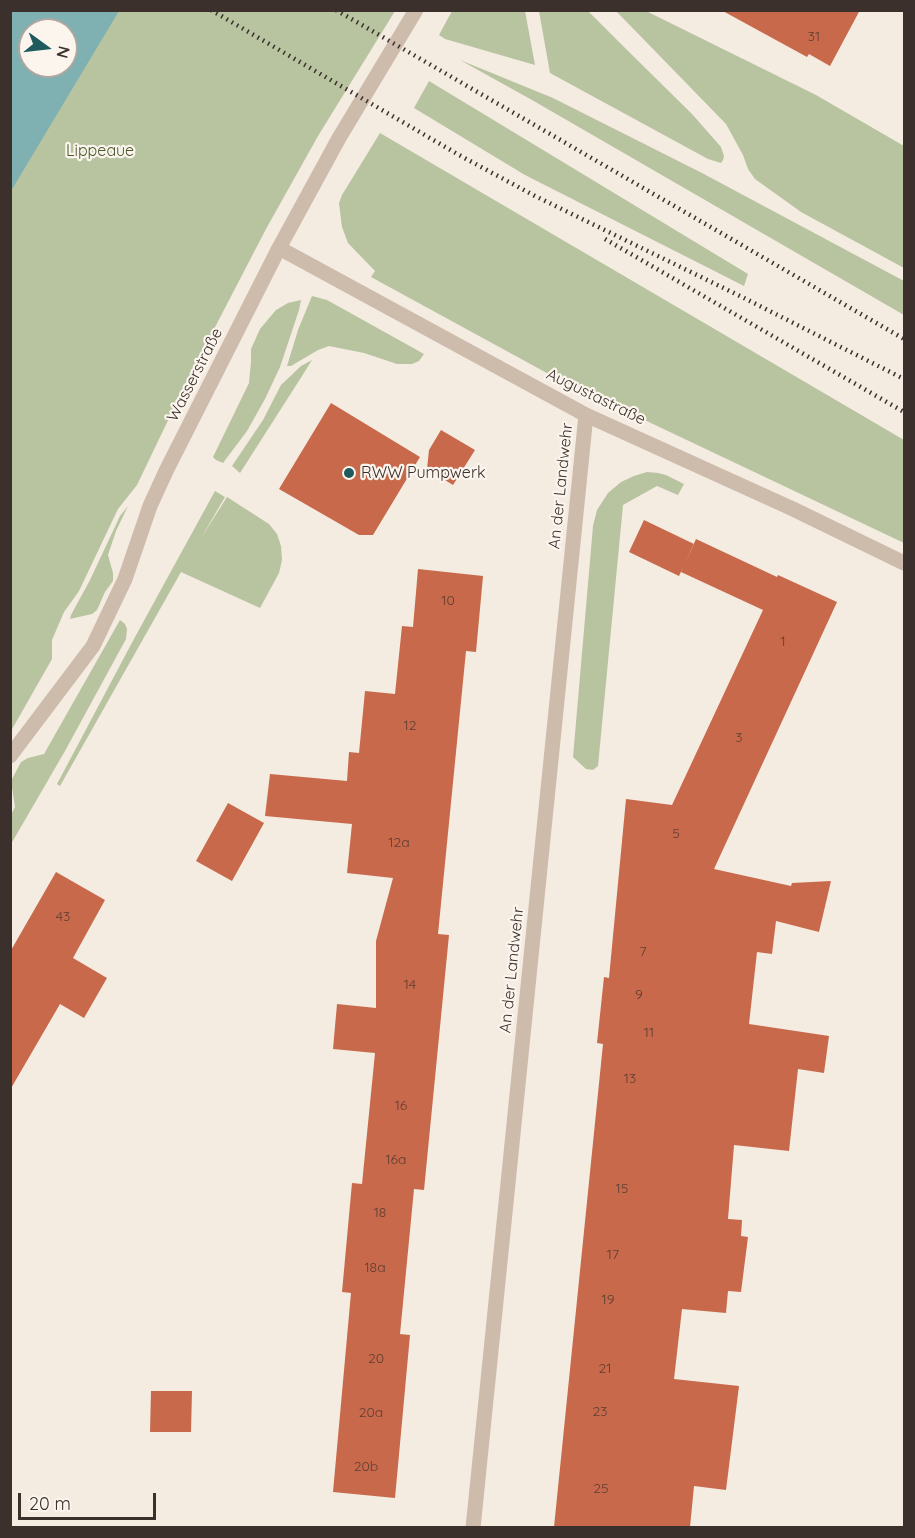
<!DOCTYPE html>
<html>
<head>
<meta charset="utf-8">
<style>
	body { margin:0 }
	#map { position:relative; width:915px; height:1538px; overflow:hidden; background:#f4ebe1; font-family:Quicksand,sans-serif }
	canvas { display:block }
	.frame { position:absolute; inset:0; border:12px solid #3b302b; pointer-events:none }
	.north { position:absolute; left:18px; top:18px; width:60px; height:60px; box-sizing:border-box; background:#fbf5ee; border:2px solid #aea6a0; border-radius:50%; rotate:105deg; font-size:16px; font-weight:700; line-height:24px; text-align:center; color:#3b302b }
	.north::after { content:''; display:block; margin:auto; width:21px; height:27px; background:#1f5a5e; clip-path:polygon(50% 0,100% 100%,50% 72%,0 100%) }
	.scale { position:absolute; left:18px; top:1493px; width:138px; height:27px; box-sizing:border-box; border:3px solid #3b302b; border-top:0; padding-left:8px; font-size:18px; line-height:21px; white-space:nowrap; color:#3b302b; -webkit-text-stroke:4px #fbf5ee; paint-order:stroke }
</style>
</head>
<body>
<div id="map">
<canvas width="915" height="1538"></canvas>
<div class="frame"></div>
<div class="north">N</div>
<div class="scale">20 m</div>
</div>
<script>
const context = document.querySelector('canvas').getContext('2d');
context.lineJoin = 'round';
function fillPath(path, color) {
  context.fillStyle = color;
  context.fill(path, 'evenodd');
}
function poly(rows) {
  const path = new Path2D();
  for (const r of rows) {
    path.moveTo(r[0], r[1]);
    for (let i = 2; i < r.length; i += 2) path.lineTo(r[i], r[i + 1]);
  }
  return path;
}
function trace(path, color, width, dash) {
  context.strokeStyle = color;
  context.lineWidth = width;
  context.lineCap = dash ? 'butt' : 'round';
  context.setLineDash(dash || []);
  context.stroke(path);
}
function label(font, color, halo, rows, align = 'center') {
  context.font = font + ' Quicksand,sans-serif';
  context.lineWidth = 4.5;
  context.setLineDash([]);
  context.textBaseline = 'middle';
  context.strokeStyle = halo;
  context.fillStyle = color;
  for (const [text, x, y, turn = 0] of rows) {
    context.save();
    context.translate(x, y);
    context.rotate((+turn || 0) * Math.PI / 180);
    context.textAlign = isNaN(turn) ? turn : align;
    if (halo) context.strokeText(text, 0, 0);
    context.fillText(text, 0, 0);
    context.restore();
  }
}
const green = poly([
	[11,11,395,11,318,136,266,229,185,385,137,485,118,509,79,591,64,612,52,640,52,659,11,731],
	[30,30,66,30,66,66,30,66],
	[452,11,525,11,535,65,445,39,439,35],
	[539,11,588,11,623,46,692,114,721,147,724,156,723,160,721,163,708,159,550,73],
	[616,11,646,11,816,95,904,146,904,268,801,212,755,179,748,169,743,155,726,124],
	[460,60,553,98,702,173,904,281,904,315,532,100],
	[429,81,748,274,744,286,525,175,414,108],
	[380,133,904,440,904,543,556,378,371,277,375,271,348,243,342,227,339,203,342,195],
	[312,296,327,300,424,354,419,361,412,364,397,364,364,353,329,346,318,350,291,366,287,366,298,330],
	[301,300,299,310,280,367,265,399,247,431,223,463,216,460,213,457,249,383,251,362,251,349,260,329,276,310,288,303],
	[312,360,302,376,240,473,232,466,263,420,281,385,301,366],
	[647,472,658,473,666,475,684,484,678,495,657,486,623,505,598,766,593,770,586,769,573,757,593,526,597,510,608,493,621,482,634,476],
	[215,491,225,497,201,538,227,497,269,524,277,534,281,546,282,560,279,573,260,608,181,572,60,786,57,784,135,637],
	[128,506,116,531,108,555,113,573,113,581,105,592,97,610,92,614,70,619,71,615,90,580,120,516],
	[120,620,125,624,127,629,126,639,65,751,11,844,11,815,15,807,11,781,21,762,28,758,44,754]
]);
const water = poly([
	[11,10,119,11,11,191,10,11],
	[30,30,66,30,66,66,30,66]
]);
const building = poly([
	[721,10,860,10,830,66,809,54,807,57],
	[331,403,420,457,373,535,359,535,279,489],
	[441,430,475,450,453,485,427,469,429,450],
	[644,520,694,544,679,576,629,552],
	[696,539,777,577,778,575,837,602,714,869,791,886,792,883,831,881,819,932,776,921,772,954,757,952,749,1024,829,1036,824,1073,798,1069,789,1151,734,1145,728,1219,742,1220,741,1236,748,1237,741,1292,728,1291,726,1313,682,1309,674,1379,739,1386,726,1490,694,1486,690,1527,554,1527,603,1044,597,1043,604,977,609,978,626,799,672,805,763,610,681,572],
	[418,569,483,576,476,652,466,651,438,934,449,935,424,1190,414,1189,400,1334,410,1335,395,1498,333,1492,351,1293,342,1292,352,1183,362,1184,375,1053,333,1049,337,1004,376,1008,376,941,393,878,347,873,352,824,265,816,270,774,347,781,349,752,359,753,365,691,395,694,402,626,413,627],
	[228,803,264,823,232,881,196,861],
	[56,872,105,900,73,958,107,978,84,1018,60,1004,10,1090,10,952],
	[151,1391,192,1391,191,1432,150,1432]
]);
const street = poly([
	[279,248,586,415,793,509,904,563],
	[10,756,93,646,125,579,150,506,167,469,279,248,339,138,416,10],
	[473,1528,586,415]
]);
const rail = poly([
	[211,10,459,155,535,196,742,297,904,379],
	[336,10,904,339],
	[605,239,904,412]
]);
const markers = [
	[349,473,6,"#1f5a5e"]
];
const numberNames = [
	["31",814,37],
	["10",448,601],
	["1",783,642],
	["12",410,726],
	["3",739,738],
	["5",676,834],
	["12a",399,843],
	["43",63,917],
	["7",643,952],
	["14",410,985],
	["9",639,995],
	["11",649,1033],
	["13",630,1079],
	["16",401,1106],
	["16a",396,1160],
	["15",622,1189],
	["18",380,1213],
	["17",613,1255],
	["18a",375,1268],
	["19",608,1300],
	["20",376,1359],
	["21",605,1369],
	["23",600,1412],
	["20a",371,1413],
	["20b",366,1467],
	["25",601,1489]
];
const parkNames = [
	["Lippeaue",100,151]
];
const streetNames = [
	["Wasserstraße",195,375,-63],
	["Augustastraße",596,397,26],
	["An der Landwehr",561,486,-84],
	["An der Landwehr",512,970,-84]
];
const poiNames = [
	["RWW Pumpwerk",361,473]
];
fillPath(green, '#b8c4a0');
fillPath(water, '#7fb0b2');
fillPath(building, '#c8694b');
trace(street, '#cdbbac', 15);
trace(rail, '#3b302b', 4.5, [1.5, 4.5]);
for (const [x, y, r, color] of markers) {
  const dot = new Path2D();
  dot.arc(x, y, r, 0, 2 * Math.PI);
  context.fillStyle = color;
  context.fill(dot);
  trace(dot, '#fbf5ee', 2);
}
label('14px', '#5e3e33', null, numberNames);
label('16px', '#4a5a2e', '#fbf5ee', parkNames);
label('16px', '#3b302b', '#fbf5ee', streetNames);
label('16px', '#3b302b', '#fbf5ee', poiNames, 'left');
</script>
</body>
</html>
